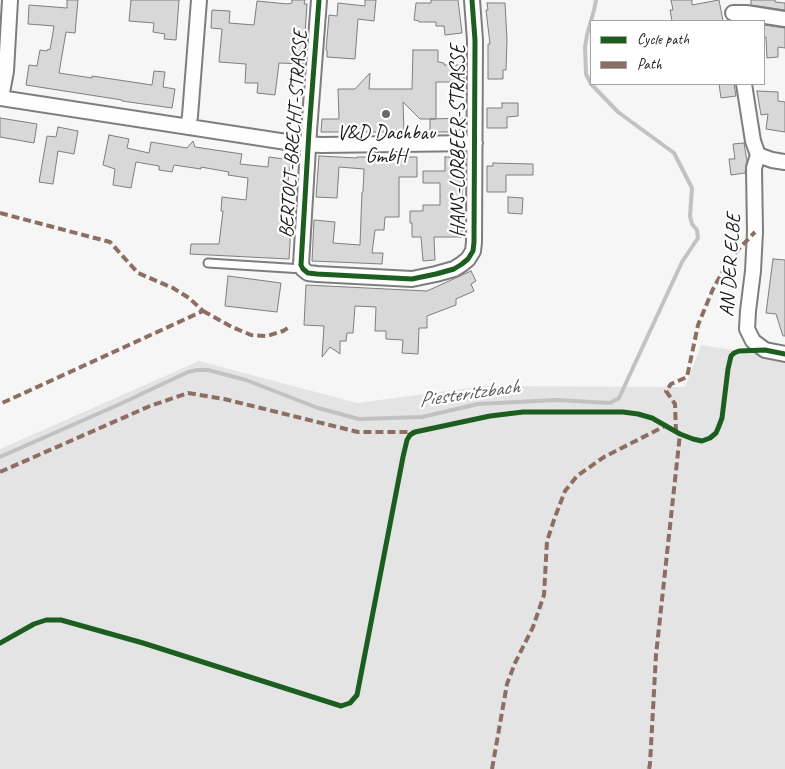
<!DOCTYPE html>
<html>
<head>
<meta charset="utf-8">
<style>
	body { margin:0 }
	#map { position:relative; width:785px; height:769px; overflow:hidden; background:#f6f6f6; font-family:Caveat,sans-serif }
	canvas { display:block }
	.legend { position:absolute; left:590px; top:20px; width:175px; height:65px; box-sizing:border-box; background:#fff; border:1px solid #a4a4a4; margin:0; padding:6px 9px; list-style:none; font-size:15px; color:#1c1c1c }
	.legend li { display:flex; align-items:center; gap:10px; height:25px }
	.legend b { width:25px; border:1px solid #a4a4a4 }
</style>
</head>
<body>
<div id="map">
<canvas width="785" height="769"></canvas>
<ul class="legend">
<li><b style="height:6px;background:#1b5e20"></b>Cycle path</li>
<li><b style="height:6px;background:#8d6e63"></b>Path</li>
</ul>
</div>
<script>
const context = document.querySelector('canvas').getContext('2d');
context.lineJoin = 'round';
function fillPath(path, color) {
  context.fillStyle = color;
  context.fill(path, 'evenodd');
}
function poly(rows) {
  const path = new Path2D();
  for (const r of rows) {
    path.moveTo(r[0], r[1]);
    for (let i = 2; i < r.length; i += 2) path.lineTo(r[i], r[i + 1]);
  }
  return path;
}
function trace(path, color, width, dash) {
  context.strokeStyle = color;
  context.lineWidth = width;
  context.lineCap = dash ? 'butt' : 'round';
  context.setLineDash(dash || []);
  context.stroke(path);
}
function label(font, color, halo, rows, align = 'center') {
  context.font = font + ' Caveat,sans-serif';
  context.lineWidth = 4.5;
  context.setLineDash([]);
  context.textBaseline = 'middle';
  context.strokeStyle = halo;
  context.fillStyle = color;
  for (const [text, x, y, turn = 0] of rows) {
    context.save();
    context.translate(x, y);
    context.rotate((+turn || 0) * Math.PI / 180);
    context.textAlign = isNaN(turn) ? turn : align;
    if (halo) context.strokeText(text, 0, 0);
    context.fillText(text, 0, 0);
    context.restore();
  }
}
const green = poly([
	[701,345,766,355,785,357,785,769,0,769,0,449,199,361,357,403,484,386,685,387]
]);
const stream = poly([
	[591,84,586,74,585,47,587,35,594,10,596,0],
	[0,457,120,404,188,372,197,370,208,370,246,380,318,408,359,419,422,417,478,404,556,400,610,403,619,398,682,262,698,238,697,230,692,224,690,216,692,188,674,153,618,112,591,84]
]);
const building = poly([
	[67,0,78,0,75,33,66,32,59,73,92,78,92,76,152,85,154,71,165,72,163,87,175,89,172,108,122,101,122,100,26,85,29,65,37,66,40,50,47,51,48,49,50,50,54,26,28,24,29,5,67,8,67,0],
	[131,0,179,0,176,40,164,39,165,34,153,32,154,23,129,21,131,0],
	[292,0,305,0,304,4,307,4,303,64,279,63,275,95,257,93,258,83,245,83,246,64,219,62,222,29,211,28,212,10,230,11,229,23,254,25,257,1,288,4,292,3,292,0],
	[365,0,376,0,374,21,358,19,355,59,327,57,327,50,326,50,329,15,337,16,338,3,365,6,365,0],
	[431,0,458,0,462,33,445,35,444,26,436,26,436,22,419,22,419,21,414,20,416,3,431,3,431,0],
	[671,0,692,0,692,5,719,0,723,21,672,21,670,10,673,10,671,0],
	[751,0,775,0,775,2,785,3,785,10,751,5,751,0],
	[487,3,505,3,507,40,506,70,503,70,503,79,488,79,488,44,490,44,486,10,488,10,487,3],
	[764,25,785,28,785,48,778,47,778,57,767,58,766,37,764,37,764,25],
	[413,50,438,50,438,62,444,63,444,65,464,65,464,82,436,82,436,119,420,119,403,102,404,132,321,132,322,119,339,119,338,89,355,89,370,73,369,89,412,89,413,50],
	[719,84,734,84,736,96,721,98,719,84],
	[757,91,778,92,778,101,785,102,785,132,766,129,768,114,761,115,757,91],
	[502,103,518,103,518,116,507,117,507,128,487,128,487,108,502,108,502,103],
	[0,118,37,124,34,143,0,137,0,118],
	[466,118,466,125,457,132,430,132,430,119,466,118],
	[58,127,78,131,74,154,58,151,53,184,39,182,47,136,56,137,58,127],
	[109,135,129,139,127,148,149,153,151,142,187,148,193,141,195,147,242,154,240,164,268,167,269,157,291,160,288,182,285,226,291,226,289,259,190,254,191,244,219,244,223,211,221,211,222,197,246,200,248,178,228,175,229,172,201,167,201,169,174,165,172,172,159,170,159,166,136,162,131,188,113,185,115,169,103,165,109,135],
	[744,143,747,161,745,173,731,175,729,159,735,159,733,144,744,143],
	[319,156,357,158,357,157,417,157,417,177,399,177,399,217,385,217,384,230,375,230,372,253,383,253,382,264,312,261,314,220,335,222,333,243,360,245,362,192,363,192,364,169,339,167,337,198,316,197,319,156],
	[445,157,463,157,462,237,434,237,435,260,423,261,421,237,412,237,412,223,410,223,410,211,423,211,423,205,440,205,440,183,423,183,423,171,445,171,445,157],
	[493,163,533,164,533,175,506,175,506,192,487,192,487,166,493,166,493,163],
	[508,197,523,198,522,214,508,213,508,197],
	[773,259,785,260,785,336,783,336,776,314,766,313,773,259],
	[471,271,476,281,471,284,474,291,456,299,456,305,427,316,427,328,419,328,418,354,402,353,403,340,386,339,386,331,375,331,376,307,355,306,353,333,347,333,346,341,340,341,340,354,330,347,322,357,324,326,304,325,306,285,427,291,471,271],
	[228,276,281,283,277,312,225,306,228,276]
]);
const service = poly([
	[208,263,303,269]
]);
const minor = poly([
	[319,0,309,131,301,265,303,269,308,273,317,274,412,279,436,274,454,269,462,264,468,259,473,251,474,242,475,40,472,0],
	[733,13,746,13,785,19],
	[744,84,753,141,758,155],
	[0,98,293,143,321,145,475,143],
	[1,98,6,71,10,0],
	[188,127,190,116,199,0],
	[758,155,754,168,755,232,753,271,748,311,747,329,753,341,765,350,785,354],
	[758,155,772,160,785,162]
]);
const quiet = poly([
	[0,213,110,242,138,273,173,288,189,298,203,311,0,404],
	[203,311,232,327,251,335,267,336,283,331,291,326],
	[676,432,675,404,666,391,671,384,687,377,698,325,713,289,731,257,755,232],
	[0,472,150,406,188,393,224,399,358,432,414,432],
	[492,769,507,684,515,663,533,627,544,595,547,541,555,517,565,491,577,476,604,457,667,425],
	[649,769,650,764,656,655,680,434]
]);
const cycleway = poly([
	[319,0,309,131,301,265,303,269,308,273,317,274,412,279,436,274,454,269,462,264,468,259,473,251,474,242,475,40,472,0],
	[0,643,34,624,46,620,61,620,143,643,341,706,350,703,357,695,403,457,407,440,410,435,415,432,490,416,523,412,623,412,638,414,652,418,680,434,693,439,702,441,710,438,716,433,719,426,722,418,728,369,731,356,734,353,739,351,765,350,785,354]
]);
const markers = [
	[386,114,5,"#686868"]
];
const streetNames = [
	["BERTOLT-BRECHT-STRASSE",294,134,-86],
	["HANS-LORBEER-STRASSE",459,141,-90],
	["AN DER ELBE",731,265,-86]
];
const poiNames = [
	["V&D Dachbau",386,134],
	["GmbH",386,157]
];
const waterNames = [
	["Piesteritzbach",469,394,-8]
];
fillPath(green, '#e4e4e4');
trace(stream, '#c2c2c2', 4);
fillPath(building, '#d8d8d8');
trace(building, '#7e7e7e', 1);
trace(service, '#7e7e7e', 11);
trace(minor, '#7e7e7e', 18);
trace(service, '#fefefe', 7);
trace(minor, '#fefefe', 14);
trace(quiet, '#8d6e63', 4, [8, 4]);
trace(cycleway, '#1b5e20', 5);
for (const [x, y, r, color] of markers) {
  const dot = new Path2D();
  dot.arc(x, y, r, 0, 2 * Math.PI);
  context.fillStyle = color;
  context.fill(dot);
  trace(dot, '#fff', 2);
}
label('20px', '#1c1c1c', '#fff', streetNames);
label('20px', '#1c1c1c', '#fff', poiNames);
label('italic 21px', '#5d5d5d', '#fff', waterNames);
</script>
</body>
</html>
